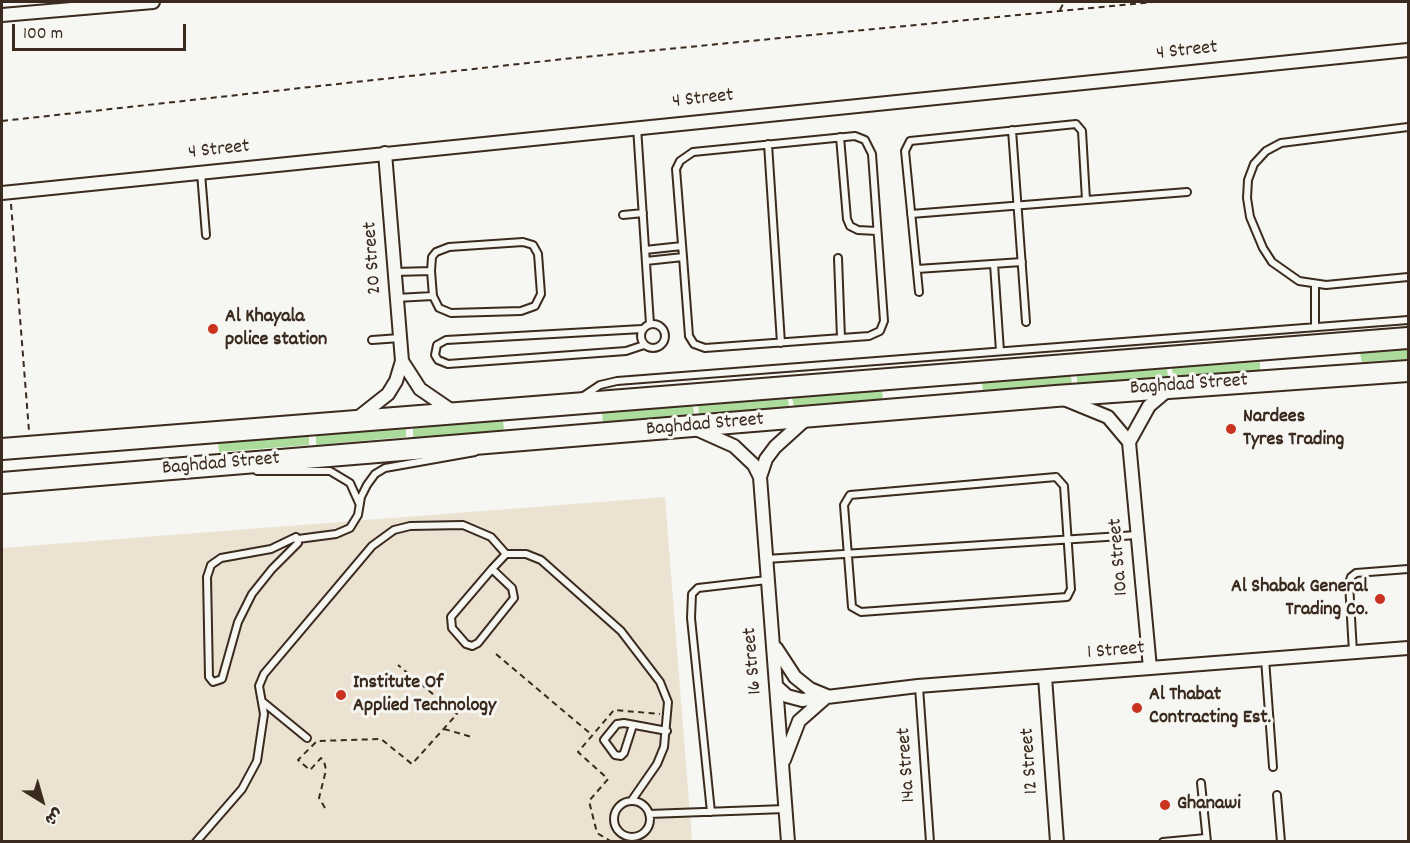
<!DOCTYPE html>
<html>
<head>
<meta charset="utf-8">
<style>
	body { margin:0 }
	#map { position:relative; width:1410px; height:843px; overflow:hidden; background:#f6f6f2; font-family:Dekko,"Playpen Sans Arabic",sans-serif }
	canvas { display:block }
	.frame { position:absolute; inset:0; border:3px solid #3b2a1e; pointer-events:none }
	.north { position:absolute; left:12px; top:771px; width:60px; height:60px; -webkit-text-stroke:4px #f6f6f2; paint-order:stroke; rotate:143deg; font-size:16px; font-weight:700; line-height:24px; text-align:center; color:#3b2a1e }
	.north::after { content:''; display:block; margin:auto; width:21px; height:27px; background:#3b2a1e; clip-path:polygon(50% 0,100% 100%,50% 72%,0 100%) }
	.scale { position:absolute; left:12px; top:24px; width:174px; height:27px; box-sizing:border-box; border:3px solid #3b2a1e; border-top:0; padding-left:8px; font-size:18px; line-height:21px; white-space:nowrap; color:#3b2a1e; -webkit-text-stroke:4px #f6f6f2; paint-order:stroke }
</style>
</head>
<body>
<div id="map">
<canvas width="1410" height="843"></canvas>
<div class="frame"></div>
<div class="north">ش</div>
<div class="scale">100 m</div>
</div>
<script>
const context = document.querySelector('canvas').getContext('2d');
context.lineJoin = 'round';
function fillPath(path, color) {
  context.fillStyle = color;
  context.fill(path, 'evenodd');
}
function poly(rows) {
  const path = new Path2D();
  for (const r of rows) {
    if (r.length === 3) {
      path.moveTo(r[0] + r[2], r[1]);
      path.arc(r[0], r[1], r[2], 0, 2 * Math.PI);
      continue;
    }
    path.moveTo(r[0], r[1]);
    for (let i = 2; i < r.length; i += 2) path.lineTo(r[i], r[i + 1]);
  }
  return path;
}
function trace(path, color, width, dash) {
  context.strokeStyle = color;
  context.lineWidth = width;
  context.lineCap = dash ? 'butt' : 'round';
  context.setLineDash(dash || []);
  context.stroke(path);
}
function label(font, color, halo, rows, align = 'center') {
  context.font = font + ' Dekko,sans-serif';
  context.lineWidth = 6;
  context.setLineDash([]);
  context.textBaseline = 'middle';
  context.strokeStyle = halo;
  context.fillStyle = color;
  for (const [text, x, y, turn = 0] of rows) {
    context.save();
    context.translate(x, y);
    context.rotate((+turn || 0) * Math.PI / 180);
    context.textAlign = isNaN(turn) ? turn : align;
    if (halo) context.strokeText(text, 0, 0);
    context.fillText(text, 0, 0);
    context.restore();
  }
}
const built = poly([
	[665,497,692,841,2,841,2,548]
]);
const green = poly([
	[1408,349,1408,359,1362,362,1360,353],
	[1260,362,1260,371,1173,377,1172,368],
	[1167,368,1168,377,1077,385,1077,375],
	[1071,376,1072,385,983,392,982,383],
	[882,391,883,400,794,407,792,397],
	[788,398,789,407,699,415,698,405],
	[693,406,694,415,603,423,602,413],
	[503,421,504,430,413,438,413,428],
	[406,428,406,437,316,445,316,435],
	[309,436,309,445,219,452,218,442]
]);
const path = poly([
	[1060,10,1064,2],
	[2,121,564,59,1153,2],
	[11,204,29,431],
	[496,654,592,735],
	[444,729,472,737],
	[325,808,319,798,326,770,324,761,321,758,310,770,298,760,317,741,381,739,412,764,457,714,398,665],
	[612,842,597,833,589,801,608,779,578,752,614,710,660,714]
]);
const lane = poly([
	[637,127,650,324],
	[1408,127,1281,143,1266,151,1254,164,1248,180,1247,198,1250,217,1263,248,1272,262,1299,281,1326,285,1408,277],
	[1012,130,1026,322],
	[855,136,865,140,872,154,884,321,880,331,869,336,705,348,694,344,689,336,683,257,676,169,680,161,693,152,855,136],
	[840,137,847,219,850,226,858,230,877,231],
	[768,144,781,343],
	[201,173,206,235],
	[911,214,1187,192],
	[623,215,643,213],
	[523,242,533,245,538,254,541,294,535,306,521,311,451,313,439,308,433,296,431,271,432,257,436,252,449,247,523,242],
	[645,250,682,246],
	[838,258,841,338],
	[646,261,683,257],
	[994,264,1000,351],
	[917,269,1022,262],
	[395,272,431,271],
	[919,292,905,151,910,141,1076,124,1082,131,1086,200],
	[396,298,433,296],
	[653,336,12],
	[1315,327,1315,285],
	[642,329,446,340,437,345,435,355,438,360,448,364,626,351,644,345],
	[372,340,400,338],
	[582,397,600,385,617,381,1408,320],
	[257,471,330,471,350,483,359,503],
	[1056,477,1064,486,1071,589,1067,597,861,612,852,607,844,505,850,495,1056,477],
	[296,537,298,543,272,569,252,594,238,622,222,679,213,682,209,677,207,577,211,565,221,558,271,549,296,537],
	[298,539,336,534,350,528,358,515,361,497,367,485,375,474,385,468,475,452],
	[766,559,1137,535],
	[492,569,512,588,514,598,478,643,472,646,466,644,452,628,451,617,492,569,506,554,526,554,541,560,621,631,660,682,668,702,664,747,657,764,632,800],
	[1353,652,1349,583,1351,577,1356,573,1408,569],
	[1265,659,1273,767],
	[919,687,930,842],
	[263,702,307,738],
	[633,725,624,753,621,756,615,755,604,740,617,724,624,723,667,731],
	[1201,783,1207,842],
	[1277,795,1281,842],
	[632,819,18],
	[711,812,691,618,692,594,698,588,767,580],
	[649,814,785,809],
	[196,842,242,789,257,761,264,714,259,686,264,674,372,546,394,530,410,526,463,525,491,537,506,554],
	[1163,842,1206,838]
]);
const street = poly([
	[2,15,153,2],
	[2,193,1408,50],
	[402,361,420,389,455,413],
	[1064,399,1108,417,1129,442,1150,668],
	[355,420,388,394,396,381,402,361,385,153],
	[696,429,734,446,754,465,760,477,788,842],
	[1129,442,1149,406,1169,389],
	[760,477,766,459,775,447,807,418],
	[776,648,795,677,810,689,827,696],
	[1045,677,1057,842],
	[776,686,787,696,802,700,918,686,1408,648],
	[784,760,799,721,824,699]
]);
const primary = poly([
	[2,449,1408,338],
	[2,483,1056,396,1408,371]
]);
const markers = [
	[213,329,6,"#c8321e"],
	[1231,429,6,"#c8321e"],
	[1380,599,6,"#c8321e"],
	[341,695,6,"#c8321e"],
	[1137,708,6,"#c8321e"],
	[1165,805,6,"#c8321e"]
];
const streetNames = [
	["4 Street",1187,52,-6],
	["4 Street",703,100,-6],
	["4 Street",219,151,-6],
	["20 Street",374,258,-94],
	["Baghdad Street",1189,386,-4],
	["Baghdad Street",705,426,-5],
	["Baghdad Street",221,465,-5],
	["10a Street",1120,557,-95],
	["1 Street",1116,652,-5],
	["16 Street",754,661,-95],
	["12 Street",1031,761,-94],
	["14a Street",908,765,-94]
];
const poiNames = [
	["Al Khayala",225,318],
	["police station",225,341],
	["Nardees",1243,418],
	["Tyres Trading",1243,441],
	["Al Shabak General",1368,588,"right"],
	["Trading Co.",1368,611,"right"],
	["Institute Of",353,684],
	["Applied Technology",353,707],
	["Al Thabat",1149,696],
	["Contracting Est.",1149,719],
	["Ghanawi",1177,805]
];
fillPath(built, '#ebe2d1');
fillPath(green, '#abdc9c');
trace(lane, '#3b2a1e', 10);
trace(street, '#3b2a1e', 16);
trace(primary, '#3b2a1e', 24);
trace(path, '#3b2a1e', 2, [6, 4.5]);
trace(lane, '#f6f6f2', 6);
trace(street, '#f6f6f2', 12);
trace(primary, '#f6f6f2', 20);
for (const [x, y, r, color] of markers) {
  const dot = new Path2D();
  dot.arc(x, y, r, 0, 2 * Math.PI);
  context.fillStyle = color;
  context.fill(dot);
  trace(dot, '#f6f6f2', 2);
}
label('20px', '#3b2a1e', '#f6f6f2', streetNames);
label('bold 20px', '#3b2a1e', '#f6f6f2', poiNames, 'left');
</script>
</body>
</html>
